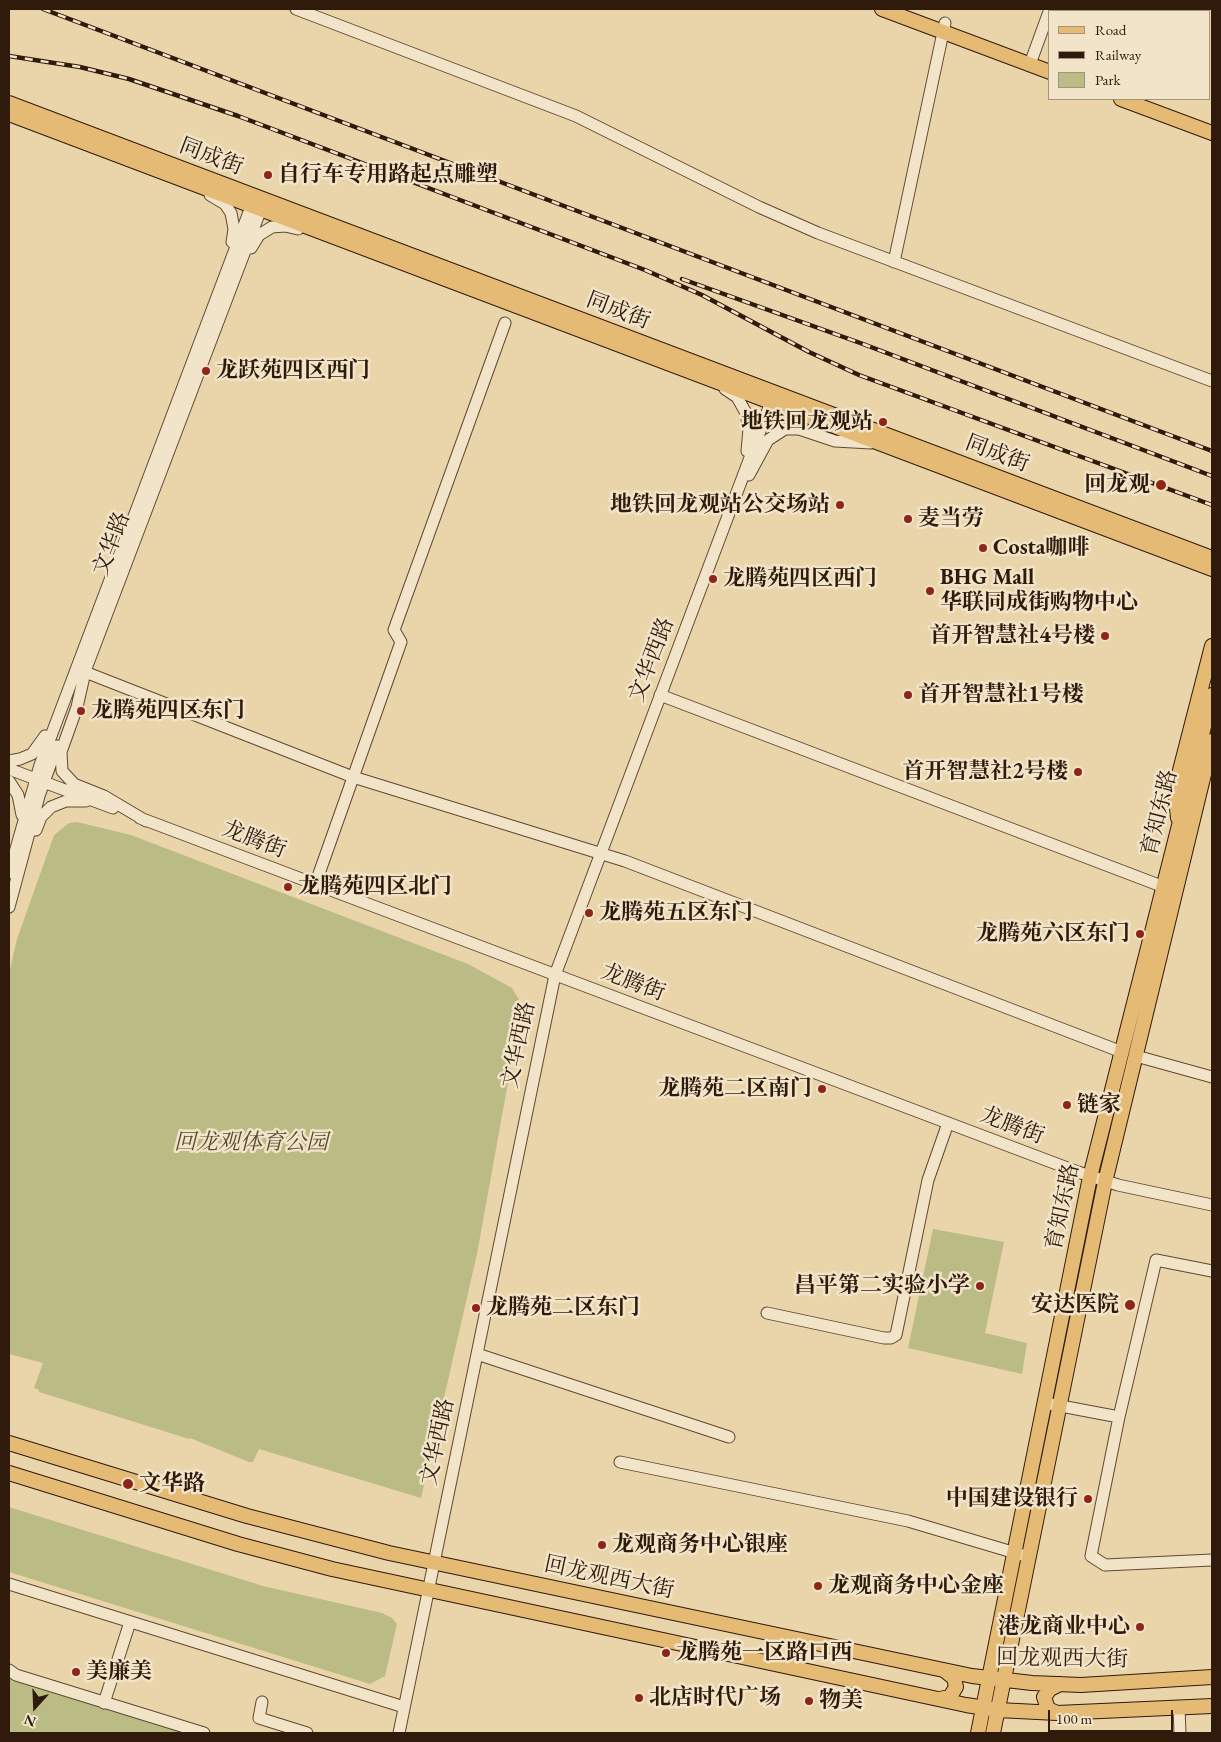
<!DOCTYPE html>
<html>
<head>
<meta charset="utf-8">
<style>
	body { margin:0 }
	#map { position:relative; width:1221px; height:1742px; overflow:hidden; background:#ead5aa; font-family:"EB Garamond",serif }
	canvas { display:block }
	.frame { position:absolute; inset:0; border:10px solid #2f1a0b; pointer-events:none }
	.legend { position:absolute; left:1048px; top:10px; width:162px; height:90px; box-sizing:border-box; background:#f1e4c8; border:1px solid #a3937c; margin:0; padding:6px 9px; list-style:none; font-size:15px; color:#2f1a0b }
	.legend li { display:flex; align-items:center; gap:10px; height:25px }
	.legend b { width:25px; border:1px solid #a3937c }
	.north { position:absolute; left:10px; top:1682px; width:50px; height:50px; -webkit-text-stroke:4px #f1e4c8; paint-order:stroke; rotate:200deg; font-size:14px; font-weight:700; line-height:20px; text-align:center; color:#2f1a0b }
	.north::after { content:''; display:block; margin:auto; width:18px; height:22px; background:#2f1a0b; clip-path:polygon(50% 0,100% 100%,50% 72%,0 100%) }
	.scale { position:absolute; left:1048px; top:1710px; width:125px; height:22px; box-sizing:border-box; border:2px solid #2f1a0b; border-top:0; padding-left:6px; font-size:15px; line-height:18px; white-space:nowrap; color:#2f1a0b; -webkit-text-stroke:4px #f1e4c8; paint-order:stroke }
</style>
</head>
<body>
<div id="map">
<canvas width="1221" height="1742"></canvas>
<div class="frame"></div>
<ul class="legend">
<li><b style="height:6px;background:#e5ba75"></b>Road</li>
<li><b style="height:6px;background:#2f1a0b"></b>Railway</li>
<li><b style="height:14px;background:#bbbc85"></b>Park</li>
</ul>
<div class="north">N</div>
<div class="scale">100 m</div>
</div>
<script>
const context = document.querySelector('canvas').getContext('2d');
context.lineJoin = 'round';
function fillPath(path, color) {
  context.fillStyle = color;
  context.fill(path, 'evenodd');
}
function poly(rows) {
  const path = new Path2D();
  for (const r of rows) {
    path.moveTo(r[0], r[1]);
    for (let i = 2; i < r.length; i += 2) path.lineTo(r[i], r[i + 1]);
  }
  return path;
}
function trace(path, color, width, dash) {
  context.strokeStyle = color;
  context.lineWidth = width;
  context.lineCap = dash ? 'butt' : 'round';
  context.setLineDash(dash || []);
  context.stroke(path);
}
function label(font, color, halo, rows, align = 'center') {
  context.font = font + ' "EB Garamond","Noto Serif SC",serif';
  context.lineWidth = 5;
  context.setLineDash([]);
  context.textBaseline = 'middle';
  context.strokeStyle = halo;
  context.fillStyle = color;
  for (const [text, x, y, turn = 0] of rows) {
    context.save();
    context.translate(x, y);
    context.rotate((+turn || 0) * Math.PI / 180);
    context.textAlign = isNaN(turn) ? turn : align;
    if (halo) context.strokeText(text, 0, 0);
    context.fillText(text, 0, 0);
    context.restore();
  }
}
const green = poly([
	[77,822,131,835,468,964,512,988,522,1005,477,1254,421,1498,259,1449,253,1462,249,1462,190,1438,189,1439,39,1392,39,1390,34,1388,43,1363,9,1354,9,973,17,939,54,835,69,823],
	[933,1229,1004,1242,985,1333,1027,1343,1022,1374,908,1348],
	[9,1507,263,1586,382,1613,392,1618,397,1624,385,1676,370,1684,9,1572],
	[9,1675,111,1711,189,1733,9,1733]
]);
const minor = poly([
	[296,9,576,116,759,207,818,233,1212,381],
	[1062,9,1078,11],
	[1148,11,1152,9],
	[1030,64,1050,9],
	[210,195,225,204,231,213,234,229,232,242],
	[251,248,259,235,272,227,285,226,298,229],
	[894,262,945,23],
	[725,389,737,397,746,413,749,429,747,451],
	[749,475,768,440,785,429,799,429,835,441,871,443],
	[82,679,264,201],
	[660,695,1164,887],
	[9,761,20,759,32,754,45,736],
	[9,769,113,808],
	[9,781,18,795,22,815],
	[140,818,1078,1172,1118,1185,1212,1205],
	[146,821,104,796,74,784,62,771,61,752,77,707,85,672,353,777,625,861,1122,1052],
	[36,830,41,817,51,807,66,801,86,801],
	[9,873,40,765,254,199],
	[315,885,401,642,394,630,505,323],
	[9,907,39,796,57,746],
	[1136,1056,1212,1077],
	[767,1313,884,1338,891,1338,896,1335,928,1180,948,1123],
	[477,1354,729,1437],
	[1045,1403,1119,1417,1156,1260,1212,1271],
	[1119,1417,1091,1556,1105,1565,1212,1560],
	[620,1462,908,1521,1029,1557],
	[9,1584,404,1707],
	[9,1670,16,1675,204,1733],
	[262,1702,259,1718,307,1733],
	[104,1703,130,1622],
	[1179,1708,1180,1733],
	[399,1733,555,975,774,394]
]);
const major = poly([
	[882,9,1050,72],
	[1121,99,1212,133],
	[9,103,1212,558],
	[9,114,1212,569],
	[1178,818,1176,798,1177,782,1212,646],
	[9,1443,247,1516,389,1553,972,1676,1032,1683,1081,1685,1212,1677],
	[9,1473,238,1544,332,1569,966,1705,998,1710,1057,1713,1212,1706],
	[939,1699,950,1697,956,1687,954,1678,944,1670],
	[1057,1713,1048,1709,1044,1697,1050,1689,1060,1684],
	[978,1733,1090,1177,1212,695],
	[993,1733,1105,1182,1212,741]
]);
const rail = poly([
	[43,9,1212,451],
	[9,56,80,67,129,79,238,116,645,270,702,295,809,352,859,375,1212,505],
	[682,279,863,344,1212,476]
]);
const markers = [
	[268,175,5,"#8f2418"],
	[206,371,5,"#8f2418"],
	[883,422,5,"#8f2418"],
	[1161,485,6,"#8f2418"],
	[840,505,5,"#8f2418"],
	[908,519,5,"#8f2418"],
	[983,548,5,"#8f2418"],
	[713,579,5,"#8f2418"],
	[930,591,5,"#8f2418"],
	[1105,636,5,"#8f2418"],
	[908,695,5,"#8f2418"],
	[81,711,5,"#8f2418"],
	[1078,772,5,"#8f2418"],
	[288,887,5,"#8f2418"],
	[589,913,5,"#8f2418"],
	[1140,934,5,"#8f2418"],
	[822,1089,5,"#8f2418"],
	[1067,1105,5,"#8f2418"],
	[980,1286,5,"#8f2418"],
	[1130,1305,6,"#8f2418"],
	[476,1308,5,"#8f2418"],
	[128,1484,6,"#8f2418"],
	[1088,1499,5,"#8f2418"],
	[602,1545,5,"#8f2418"],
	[818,1586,5,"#8f2418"],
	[1140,1627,5,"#8f2418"],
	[666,1653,5,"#8f2418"],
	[76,1672,5,"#8f2418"],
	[639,1698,5,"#8f2418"],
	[809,1701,5,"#8f2418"]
];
const streetNames = [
	["同成街",211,157,21],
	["同成街",618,311,21],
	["同成街",997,454,21],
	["文华路",112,544,-69],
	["文华西路",652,660,-69],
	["育知东路",1160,813,-76],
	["龙腾街",254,840,21],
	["龙腾街",633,983,21],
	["文华西路",519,1045,-78],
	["龙腾街",1012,1126,21],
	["育知东路",1063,1207,-78],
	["文华西路",438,1442,-78],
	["回龙观西大街",609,1578,12],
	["回龙观西大街",1062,1659,1]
];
const poiNames = [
	["自行车专用路起点雕塑",278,175],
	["龙跃苑四区西门",216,371],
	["地铁回龙观站",873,422,"right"],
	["回龙观",1150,485,"right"],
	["地铁回龙观站公交场站",830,505,"right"],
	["麦当劳",918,519],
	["Costa咖啡",993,548],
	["BHG Mall",940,578],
	["华联同成街购物中心",940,603],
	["龙腾苑四区西门",723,579],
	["首开智慧社4号楼",1095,636,"right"],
	["首开智慧社1号楼",918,695],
	["龙腾苑四区东门",91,711],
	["首开智慧社2号楼",1068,772,"right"],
	["龙腾苑四区北门",298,887],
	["龙腾苑五区东门",599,913],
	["龙腾苑六区东门",1130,934,"right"],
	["龙腾苑二区南门",812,1089,"right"],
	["链家",1077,1105],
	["昌平第二实验小学",970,1286,"right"],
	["安达医院",1119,1305,"right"],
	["龙腾苑二区东门",486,1308],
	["文华路",139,1484],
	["中国建设银行",1078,1499,"right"],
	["龙观商务中心银座",612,1545],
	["龙观商务中心金座",828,1586],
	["港龙商业中心",1130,1627,"right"],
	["龙腾苑一区路口西",676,1653],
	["美廉美",86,1672],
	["北店时代广场",649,1698],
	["物美",819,1701]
];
const parkNames = [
	["回龙观体育公园",251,1143]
];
fillPath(green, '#bbbc85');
trace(minor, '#5e4933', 13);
trace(major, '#2f1a0b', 16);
trace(minor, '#f1e4c8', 11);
trace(major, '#e5ba75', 14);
trace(rail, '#2f1a0b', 4.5);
trace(rail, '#f1e4c8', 2.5, [8]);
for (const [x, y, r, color] of markers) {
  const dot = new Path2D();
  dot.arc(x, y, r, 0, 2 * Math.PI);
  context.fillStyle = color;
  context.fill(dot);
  trace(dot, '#f1e4c8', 2);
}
label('22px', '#2f1a0b', '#f1e4c8', streetNames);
label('bold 22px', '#2f1a0b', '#f1e4c8', poiNames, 'left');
label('italic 22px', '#594b30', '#f1e4c8', parkNames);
</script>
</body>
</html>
